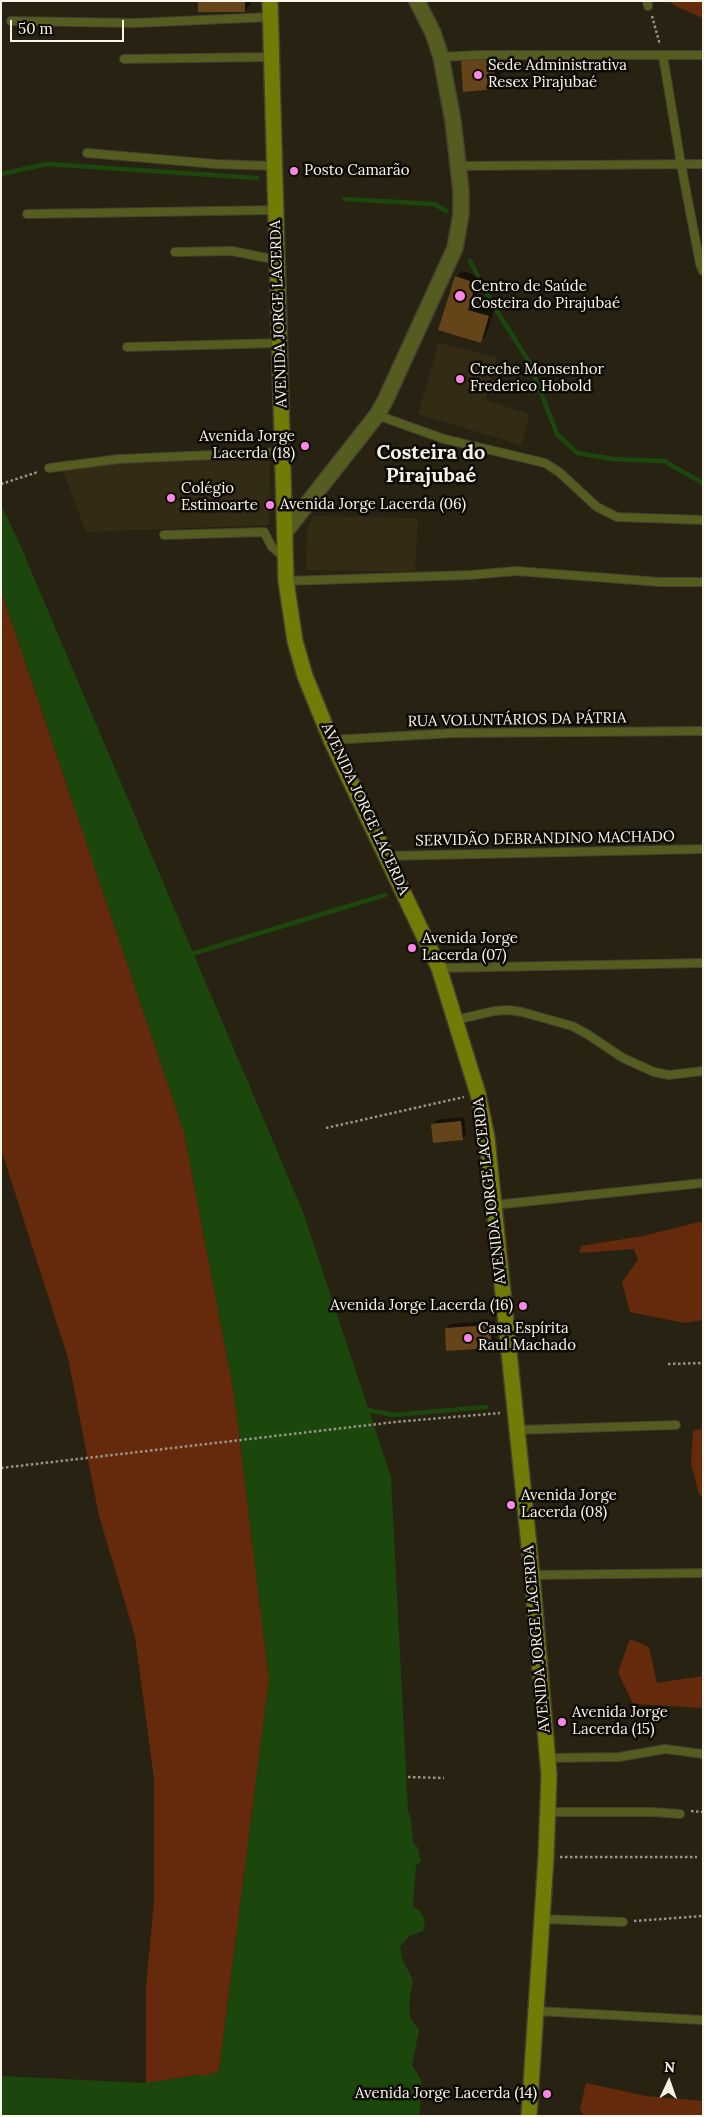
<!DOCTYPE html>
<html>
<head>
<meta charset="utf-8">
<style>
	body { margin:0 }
	#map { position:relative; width:704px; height:2117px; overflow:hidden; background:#272212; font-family:Lora,serif }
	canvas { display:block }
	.frame { position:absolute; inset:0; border:2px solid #f8f4ea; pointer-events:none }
	.north { position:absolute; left:644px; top:2057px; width:50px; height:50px; -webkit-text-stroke:4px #0e0b05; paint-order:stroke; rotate:3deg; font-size:14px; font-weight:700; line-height:20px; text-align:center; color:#f8f4ea }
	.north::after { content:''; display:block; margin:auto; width:18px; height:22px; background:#f8f4ea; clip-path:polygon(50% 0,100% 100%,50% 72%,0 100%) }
	.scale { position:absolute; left:10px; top:20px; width:114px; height:22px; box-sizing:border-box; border:2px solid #f8f4ea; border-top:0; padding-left:6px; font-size:15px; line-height:18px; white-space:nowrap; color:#f8f4ea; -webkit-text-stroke:4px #0e0b05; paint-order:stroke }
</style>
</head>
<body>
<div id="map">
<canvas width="704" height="2117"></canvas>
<div class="frame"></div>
<div class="north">N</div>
<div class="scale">50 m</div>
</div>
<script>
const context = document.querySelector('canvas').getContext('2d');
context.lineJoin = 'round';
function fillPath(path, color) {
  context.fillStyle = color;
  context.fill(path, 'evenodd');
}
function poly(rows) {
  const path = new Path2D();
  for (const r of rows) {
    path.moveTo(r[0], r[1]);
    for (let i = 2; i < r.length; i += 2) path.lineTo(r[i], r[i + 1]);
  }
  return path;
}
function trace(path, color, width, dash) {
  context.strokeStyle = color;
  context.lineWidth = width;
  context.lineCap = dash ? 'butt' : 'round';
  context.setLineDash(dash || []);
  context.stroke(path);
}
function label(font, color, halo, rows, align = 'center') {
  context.font = font + ' Lora,serif';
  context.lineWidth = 5;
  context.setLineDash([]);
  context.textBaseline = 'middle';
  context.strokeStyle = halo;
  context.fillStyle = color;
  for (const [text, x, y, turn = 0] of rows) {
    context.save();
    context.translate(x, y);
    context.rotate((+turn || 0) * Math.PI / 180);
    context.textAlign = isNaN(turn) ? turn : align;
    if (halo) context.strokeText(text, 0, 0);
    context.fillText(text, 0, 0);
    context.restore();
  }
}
const built = poly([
	[439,342,497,358,485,400,530,414,521,445,418,414],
	[270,455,269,525,86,532,63,471,89,465],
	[313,516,418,518,415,572,306,570,307,529]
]);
const green = poly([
	[669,1,703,1,703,18,675,6],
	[1,590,184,1132,234,1393,269,1679,219,2071,208,2075,198,2075,146,2083,146,1987,154,1901,154,1779,135,1636,99,1516,68,1358,1,1149],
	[699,1222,703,1222,703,1320,685,1323,630,1312,622,1282,638,1260,634,1249,579,1253,581,1246,643,1236],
	[703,1428,703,1498,699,1494,691,1464,693,1431],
	[630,1639,649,1647,657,1683,703,1676,703,1708,633,1704,618,1672],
	[586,2083,646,2096,703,2101,703,2116,584,2116,580,2109]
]);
const water = poly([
	[1,505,18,540,303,1212,391,1477,408,1811,411,1820,413,1842,418,1848,421,1862,416,1865,413,1906,420,1911,425,1920,423,1931,409,1936,400,1947,402,1959,413,1980,409,2003,410,2018,419,2030,412,2065,421,2080,422,2091,419,2116,1,2116,1,2076,146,2083,198,2075,208,2075,219,2071,269,1679,234,1393,184,1132,1,590]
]);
const shadow = poly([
	[199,1,252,1,252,2,244,11],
	[499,53,501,82,495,88,463,60,469,54],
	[462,271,481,277,473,304,494,310,486,335,480,342,440,330,456,277],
	[464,1117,466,1135,462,1139,433,1124,437,1120],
	[494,1321,495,1343,491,1347,446,1328,450,1324]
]);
const stream = poly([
	[1,174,47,164,257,178],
	[344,199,434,204,446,211],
	[470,261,492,303,529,362,557,434,577,453,613,459,664,461,703,483],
	[188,955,385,895],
	[364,1409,393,1415,486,1407]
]);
const building = poly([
	[198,1,245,1,245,12,198,12],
	[493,59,496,89,463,92,461,60],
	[455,276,476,283,468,310,489,316,481,343,438,330],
	[461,1121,463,1140,433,1143,431,1124],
	[490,1325,492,1348,446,1351,445,1328]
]);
const path = poly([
	[652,16,660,45],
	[1,484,38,472],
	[326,1128,464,1097],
	[668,1364,703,1363],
	[1,1468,395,1422,500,1413],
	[408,1777,444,1778],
	[691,1811,703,1812],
	[560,1857,697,1857],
	[634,1921,703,1916]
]);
const service = poly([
	[647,1,648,6],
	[11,21,135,23,270,17],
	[663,56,681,164,700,264,703,271],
	[441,57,478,55,703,55],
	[124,59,271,57],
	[87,153,216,164,274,166],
	[459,166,703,164],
	[27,214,276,210],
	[175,252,232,251,277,260],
	[127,347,280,343],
	[377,415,444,439,545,463,559,472,597,507,617,517,703,520],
	[49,468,119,459,283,452],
	[164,535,264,532,272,547,285,558],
	[286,581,470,575,516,571,660,582,703,582],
	[331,740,455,733,703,731],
	[387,856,703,849],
	[439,968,703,963],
	[456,1020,494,1011,508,1010,522,1012,572,1026,587,1034,623,1058,654,1072,669,1075,703,1071],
	[494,1205,703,1183],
	[516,1430,676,1425],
	[532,1575,703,1573],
	[548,1758,619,1757,665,1749,703,1754],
	[549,1812,652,1812,680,1814],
	[542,1919,623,1922],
	[537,2011,703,2020]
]);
const tertiary = poly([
	[285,532,377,415,385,401,455,248,461,214,461,191,453,121,441,57,433,33,417,1]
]);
const secondary = poly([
	[270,1,286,581,295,641,305,676,331,740,439,968,478,1094,487,1138,532,1575,549,1775,546,1857,529,2116]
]);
const markers = [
	[478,75,5,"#fa87e7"],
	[294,171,5,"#fa87e7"],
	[460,296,6,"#fa87e7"],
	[460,379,5,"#fa87e7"],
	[305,446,5,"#fa87e7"],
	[171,498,5,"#fa87e7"],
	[270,505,5,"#fa87e7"],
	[412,948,5,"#fa87e7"],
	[523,1306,5,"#fa87e7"],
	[468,1338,5,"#fa87e7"],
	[511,1505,5,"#fa87e7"],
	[562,1722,5,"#fa87e7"],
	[547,2094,5,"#fa87e7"]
];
const poiNames = [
	["Sede Administrativa",488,66],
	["Resex Pirajubaé",488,83],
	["Posto Camarão",304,171],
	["Centro de Saúde",471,287],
	["Costeira do Pirajubaé",471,304],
	["Creche Monsenhor",470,370],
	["Frederico Hobold",470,387],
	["Avenida Jorge",295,437,"right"],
	["Lacerda (18)",295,454,"right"],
	["Colégio",181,489],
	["Estimoarte",181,506],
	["Avenida Jorge Lacerda (06)",280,505],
	["Avenida Jorge",422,939],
	["Lacerda (07)",422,956],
	["Avenida Jorge Lacerda (16)",513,1306,"right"],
	["Casa Espírita",478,1329],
	["Raul Machado",478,1346],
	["Avenida Jorge",521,1496],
	["Lacerda (08)",521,1513],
	["Avenida Jorge",572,1713],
	["Lacerda (15)",572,1730],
	["Avenida Jorge Lacerda (14)",537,2094,"right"]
];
const streetNames = [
	["AVENIDA JORGE LACERDA",279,314,-92],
	["RUA VOLUNTÁRIOS DA PÁTRIA",517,720,-1],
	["AVENIDA JORGE LACERDA",365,809,65],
	["SERVIDÃO DEBRANDINO MACHADO",545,839,-1],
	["AVENIDA JORGE LACERDA",490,1191,-97],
	["AVENIDA JORGE LACERDA",537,1639,-95]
];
const districtNames = [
	["Costeira do",431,453],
	["Pirajubaé",431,476]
];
fillPath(built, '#332b14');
fillPath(green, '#652a0b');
fillPath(water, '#1c470c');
fillPath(shadow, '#0007');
trace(stream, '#1c470c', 4.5);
fillPath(building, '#66441a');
trace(service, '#443f30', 10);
trace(tertiary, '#443f30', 18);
trace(secondary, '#443f30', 18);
trace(path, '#999487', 2.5, [2.5, 2.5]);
trace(service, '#555c20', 8);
trace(tertiary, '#555c20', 15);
trace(secondary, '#727b06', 15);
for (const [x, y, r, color] of markers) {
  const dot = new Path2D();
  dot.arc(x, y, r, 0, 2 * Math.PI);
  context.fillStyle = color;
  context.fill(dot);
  trace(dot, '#0e0b05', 2);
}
label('15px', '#f8f4ea', '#0e0b05', poiNames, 'left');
label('15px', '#f8f4ea', '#0e0b05', streetNames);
label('bold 20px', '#f8f4ea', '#0e0b05', districtNames);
</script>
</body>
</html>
